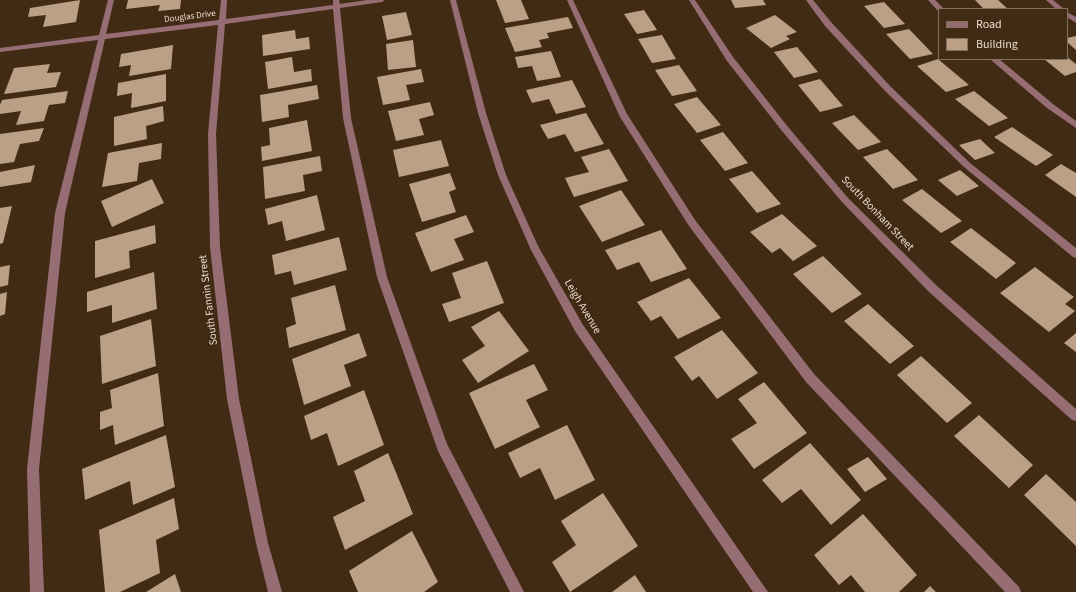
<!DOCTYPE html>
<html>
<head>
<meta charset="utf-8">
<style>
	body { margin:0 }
	#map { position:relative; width:1076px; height:592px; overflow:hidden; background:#412b14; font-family:"Source Sans 3",sans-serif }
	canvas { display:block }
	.legend { position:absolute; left:938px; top:8px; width:130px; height:52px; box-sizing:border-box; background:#412b14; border:1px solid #84715e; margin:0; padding:5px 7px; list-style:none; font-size:12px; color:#e9dacd }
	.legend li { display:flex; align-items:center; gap:8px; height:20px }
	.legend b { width:20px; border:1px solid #84715e }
</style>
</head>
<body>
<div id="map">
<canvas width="1076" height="592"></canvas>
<ul class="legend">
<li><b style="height:5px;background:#976d74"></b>Road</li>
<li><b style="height:11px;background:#bba085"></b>Building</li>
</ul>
</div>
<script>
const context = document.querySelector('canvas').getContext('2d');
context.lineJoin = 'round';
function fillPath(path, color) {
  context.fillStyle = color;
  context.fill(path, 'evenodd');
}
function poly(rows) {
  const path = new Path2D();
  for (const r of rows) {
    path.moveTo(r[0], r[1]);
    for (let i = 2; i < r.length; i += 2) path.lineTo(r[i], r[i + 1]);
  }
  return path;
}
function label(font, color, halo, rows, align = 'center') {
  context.font = font + ' "Source Sans 3",sans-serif';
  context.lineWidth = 4;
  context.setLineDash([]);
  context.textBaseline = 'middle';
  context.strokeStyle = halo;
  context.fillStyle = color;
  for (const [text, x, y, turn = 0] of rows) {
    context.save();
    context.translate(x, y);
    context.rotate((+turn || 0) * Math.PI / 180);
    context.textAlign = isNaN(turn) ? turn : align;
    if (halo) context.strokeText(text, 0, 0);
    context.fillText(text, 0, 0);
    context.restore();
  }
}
const building = poly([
	[80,0,76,22,43,27,46,15,28,17,30,8],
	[128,0,181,0,180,9,158,11,160,5,126,9],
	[496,0,521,0,529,19,505,23],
	[731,0,763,0,766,5,735,8],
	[975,0,998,0,1008,9,984,9],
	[884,2,905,24,884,28,864,6],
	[644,10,657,30,637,34,624,14],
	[406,12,412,35,387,40,382,16],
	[775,15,797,32,786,36,790,39,771,48,746,28],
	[568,17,573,28,547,33,549,38,539,40,542,47,515,52,505,28],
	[909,29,933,54,910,59,886,34],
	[295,30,296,39,309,37,310,49,263,56,262,35],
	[662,35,676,59,652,63,638,39],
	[1076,36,1076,50,1067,42,1067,38],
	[413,40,416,67,388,70,386,44],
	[173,45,171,69,129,76,131,65,119,67,121,54],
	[797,47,818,72,794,78,774,52],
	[551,51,561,77,537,81,532,66,518,68,515,57],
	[292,57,294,72,311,69,312,81,268,89,265,62],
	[1067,57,1076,64,1076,72,1065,76,1044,59,1067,59],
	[938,59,969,85,946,92,917,66],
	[50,64,47,73,61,72,56,87,4,94,14,68],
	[679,65,697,91,672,96,655,70],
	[421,69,424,82,406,85,410,100,383,105,377,77],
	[166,74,166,101,131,108,132,93,117,96,118,83],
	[820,79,843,106,820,112,798,85],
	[572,80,586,107,556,114,549,99,532,103,526,90],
	[317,85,319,99,288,105,289,117,262,122,260,95],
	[68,91,65,103,49,105,44,121,16,125,21,111,0,114,0,105,2,100],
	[974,91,1008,118,989,126,955,99],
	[697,97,721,125,697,133,674,104],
	[430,102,434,115,419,119,424,135,396,141,388,111],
	[163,106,164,121,146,126,147,139,114,146,114,117],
	[586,113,604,144,575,152,565,134,548,139,540,125],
	[854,115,881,142,858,150,832,123],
	[307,120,312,151,262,161,261,147,270,145,269,128],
	[1012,127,1053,155,1036,166,994,137],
	[44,128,39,141,20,144,14,162,0,164,0,134],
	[723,132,748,163,725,171,700,140],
	[980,139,995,153,975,160,959,145],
	[441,140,449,166,399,177,393,150],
	[162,143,161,159,139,163,137,181,102,187,108,153],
	[609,149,628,181,574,197,565,178,589,172,581,157],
	[887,149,918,180,893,189,863,157],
	[320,156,322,171,303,175,305,191,265,199,263,167],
	[1061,164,1076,173,1076,197,1045,175],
	[35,165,31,182,0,187,0,172],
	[960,170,979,186,957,196,938,180],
	[752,171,781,204,757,213,729,179],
	[450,173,456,189,449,192,456,212,422,222,409,184],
	[152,179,164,203,112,227,101,201],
	[922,189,962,221,941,233,902,200],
	[621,190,645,225,602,242,579,206],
	[317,195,325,230,286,241,282,221,268,225,265,209],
	[12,206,3,243,0,244,0,208],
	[782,214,817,246,793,261,780,248,772,253,750,232],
	[466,215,474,232,454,239,464,260,431,272,415,233],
	[155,225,156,243,129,251,130,268,95,278,95,241],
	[971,228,1016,263,996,279,950,242],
	[661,230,687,269,651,282,639,262,617,270,605,250],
	[339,237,347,270,294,285,291,271,275,275,272,255],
	[823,256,862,294,832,313,793,274],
	[487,261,504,303,449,322,442,304,461,298,452,273],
	[10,265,8,285,0,287,0,267],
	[1035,267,1074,297,1065,304,1075,311,1049,332,1000,293],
	[154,272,157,309,112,323,112,305,87,312,87,292],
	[689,278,721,318,678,339,661,316,651,321,637,302],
	[335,285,346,330,289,348,286,328,296,324,291,298],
	[7,292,5,314,0,316,0,294],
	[868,304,914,346,890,364,844,321],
	[499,311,529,351,478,383,462,360,485,346,471,327],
	[151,319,156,366,102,384,100,336],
	[722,330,758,373,717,399,699,376,692,381,674,357],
	[359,333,367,356,344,365,351,386,304,405,292,359],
	[1076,333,1076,352,1064,343],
	[921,356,972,403,947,423,897,375],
	[534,364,548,390,526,400,540,427,495,449,469,393],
	[158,373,164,426,115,445,113,425,100,430,100,412,112,408,110,390],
	[764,382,807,433,754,469,731,439,757,423,738,399],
	[364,390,384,445,338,466,327,433,311,440,304,416],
	[979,415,1033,465,1009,488,954,436],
	[567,425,595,480,555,500,540,468,520,478,508,453],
	[166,435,175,487,133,505,130,481,85,500,82,469],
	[810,443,861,500,831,525,801,489,782,503,762,480],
	[388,453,413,514,345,550,333,517,365,501,354,471],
	[868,457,887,479,865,492,847,469],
	[1046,474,1076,502,1076,546,1024,495],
	[603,493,638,546,570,592,552,562,576,545,561,521],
	[174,498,179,529,156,540,160,573,120,592,105,592,99,530],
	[863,514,917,575,899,592,865,592,851,575,839,585,814,555],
	[412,531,438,582,424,592,358,592,349,571],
	[175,574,181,592,146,592],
	[635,575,646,592,612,592],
	[930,586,936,592,924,592]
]);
const minor = poly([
	[108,0,114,0,106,34,219,20,221,0,227,0,226,19,333,5,333,0,339,0,340,4,367,0,385,0,382,2,340,8,351,118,387,277,447,444,524,592,510,592,438,451,377,277,343,118,333,9,225,24,216,134,220,247,239,399,268,543,282,592,268,592,256,543,227,399,210,247,208,134,218,25,105,39,65,213,39,469,44,592,30,592,27,469,55,213,98,40,0,52,0,48,99,35,108,0],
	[450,0,456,0,486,113,506,175,538,246,583,325,768,592,753,592,575,331,531,250,498,175,478,113,450,0],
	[567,0,573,0,627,114,695,220,814,374,1019,587,1021,592,1005,592,806,382,689,226,620,117,567,0],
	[689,0,695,0,733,57,788,127,848,198,936,285,1076,409,1076,421,1072,420,928,291,842,202,782,131,727,61,689,0],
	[806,0,813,0,831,22,891,87,970,163,1076,248,1076,258,1073,257,964,167,885,91,825,26,806,0],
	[928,0,935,0,944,9,938,11,928,0],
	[1046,0,1053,0,1064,9,1056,9,1046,0],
	[1067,12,1076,17,1076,23,1067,17,1067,12],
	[990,59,999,59,1053,104,1076,121,1076,128,1047,108,990,59]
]);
const farStreetnames = [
	["Douglas Drive",190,17,-7]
];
const streetNames = [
	["South Bonham Street",877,214,46],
	["South Fannin Street",209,300,-97],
	["Leigh Avenue",582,307,59]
];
fillPath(building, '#bba085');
fillPath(minor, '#976d74');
label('9px', '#e9dacd', '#412b14', farStreetnames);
label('11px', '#e9dacd', '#412b14', streetNames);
</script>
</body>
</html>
